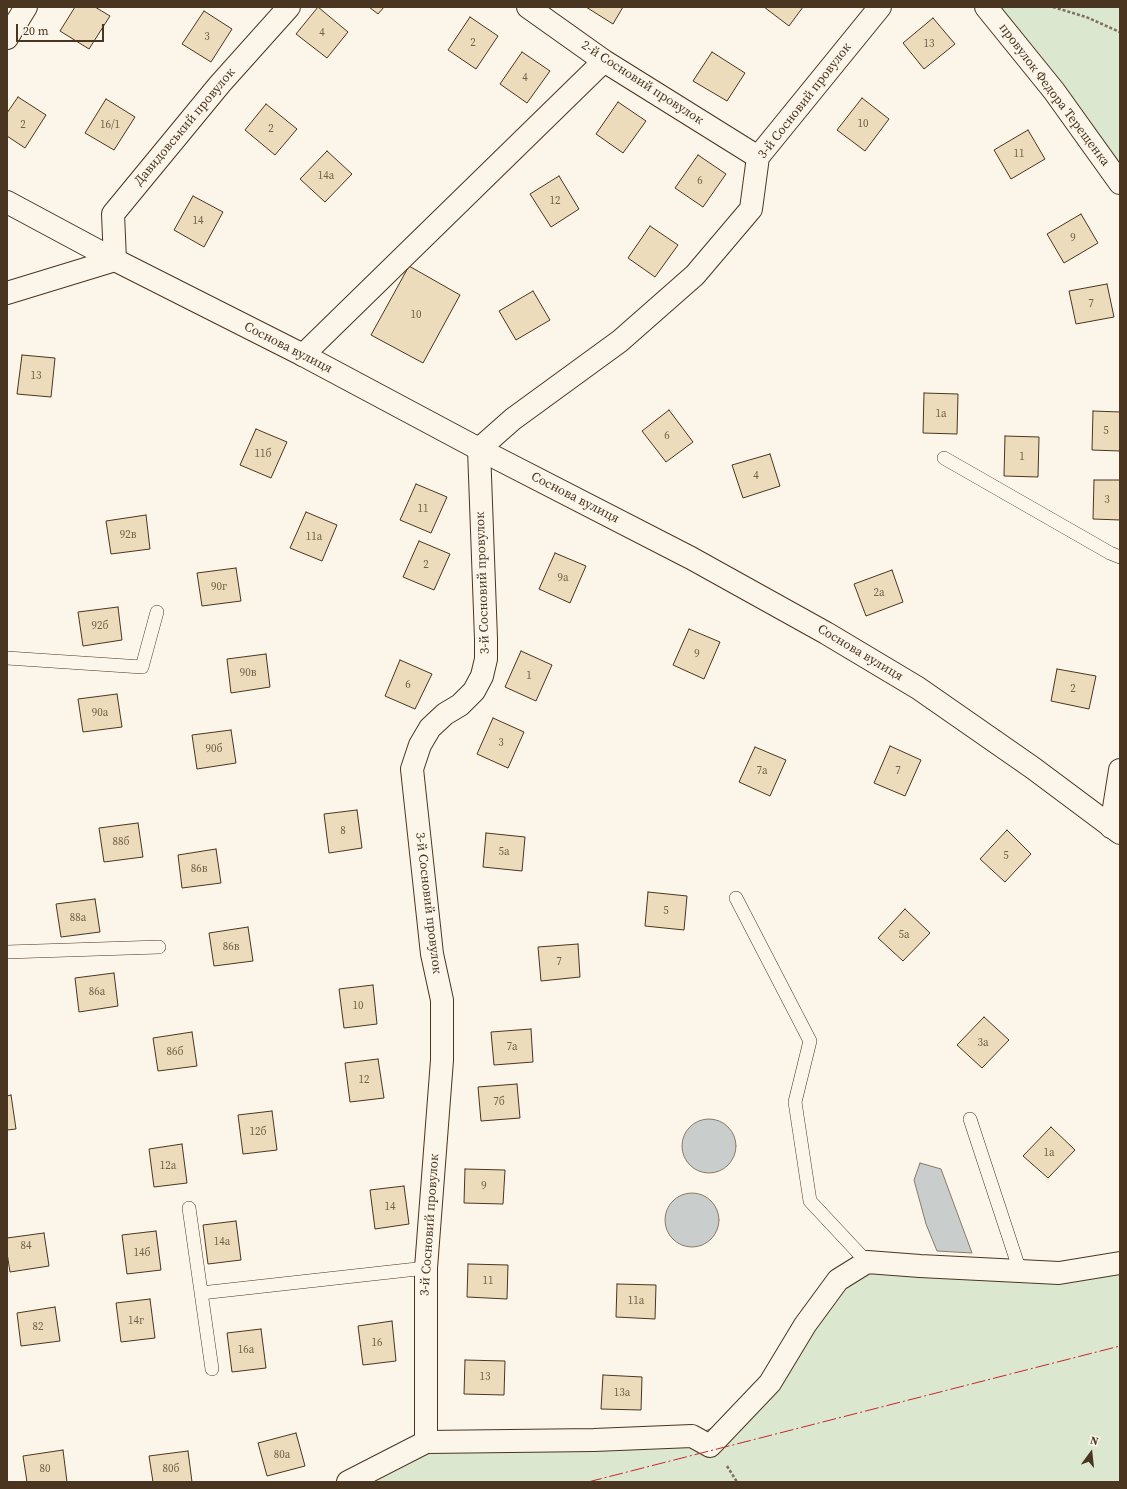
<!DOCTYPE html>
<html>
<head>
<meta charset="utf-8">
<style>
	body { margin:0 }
	#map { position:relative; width:1127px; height:1489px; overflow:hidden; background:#fbf6e9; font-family:"Source Serif 4",serif }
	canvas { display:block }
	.frame { position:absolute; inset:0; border:8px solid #4a3520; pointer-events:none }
	.north { position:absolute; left:1071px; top:1433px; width:40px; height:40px; -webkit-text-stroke:3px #fbf6e9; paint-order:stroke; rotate:15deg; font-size:11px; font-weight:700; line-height:16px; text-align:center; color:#4a3520 }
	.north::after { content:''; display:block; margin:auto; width:14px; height:18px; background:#4a3520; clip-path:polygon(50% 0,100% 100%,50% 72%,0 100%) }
	.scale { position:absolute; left:16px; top:24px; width:88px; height:18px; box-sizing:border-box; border:2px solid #4a3520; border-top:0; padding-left:5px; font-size:12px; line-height:14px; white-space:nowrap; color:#4a3520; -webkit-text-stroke:3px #fbf6e9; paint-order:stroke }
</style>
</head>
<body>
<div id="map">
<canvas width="1127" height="1489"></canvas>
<div class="frame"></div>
<div class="north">N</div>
<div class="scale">20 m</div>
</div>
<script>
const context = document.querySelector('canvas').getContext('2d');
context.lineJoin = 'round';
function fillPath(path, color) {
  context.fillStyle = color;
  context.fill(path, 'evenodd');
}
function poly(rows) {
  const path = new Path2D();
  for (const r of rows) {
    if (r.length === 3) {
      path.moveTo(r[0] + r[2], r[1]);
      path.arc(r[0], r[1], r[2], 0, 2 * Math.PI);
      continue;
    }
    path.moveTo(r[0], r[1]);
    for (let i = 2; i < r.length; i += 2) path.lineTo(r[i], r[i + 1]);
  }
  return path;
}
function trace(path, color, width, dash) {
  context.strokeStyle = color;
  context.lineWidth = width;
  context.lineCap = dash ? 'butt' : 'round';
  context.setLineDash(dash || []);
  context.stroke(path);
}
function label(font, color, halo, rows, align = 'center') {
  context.font = font + ' "Source Serif 4",serif';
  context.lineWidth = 3;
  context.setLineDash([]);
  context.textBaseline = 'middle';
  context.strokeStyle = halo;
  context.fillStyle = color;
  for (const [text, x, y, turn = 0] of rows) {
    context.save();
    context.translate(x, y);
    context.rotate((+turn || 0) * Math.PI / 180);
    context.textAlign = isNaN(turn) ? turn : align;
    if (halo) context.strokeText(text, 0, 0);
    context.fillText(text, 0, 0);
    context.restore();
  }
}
const green = poly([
	[986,7,1120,7,1120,183,986,7],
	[867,1262,1120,1263,1120,1482,348,1482,426,1442,692,1436,736,1419,805,1325,867,1262]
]);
const water = poly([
	[709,1146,27],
	[920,1163,941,1169,972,1253,937,1251,926,1224,914,1180,920,1163],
	[692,1220,27]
]);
const building = poly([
	[75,7,95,7,110,16,89,49,60,31,75,7],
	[318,7,348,32,327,58,296,34,318,7],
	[369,7,384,7,378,14,369,7],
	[586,7,623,7,613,24,586,7],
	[764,7,803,7,789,26,764,7],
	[204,11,232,29,211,62,182,44,204,11],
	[470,17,498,36,476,69,448,50,470,17],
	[933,18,955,44,924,69,903,43,933,18],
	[522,52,550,71,527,103,500,84,522,52],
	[712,52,745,73,727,101,693,81,712,52],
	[18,97,46,115,25,148,7,136,7,113,18,97],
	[862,98,889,119,865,151,837,130,862,98],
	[106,99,135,117,114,150,85,133,106,99],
	[618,102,646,121,623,153,596,134,618,102],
	[266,104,297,129,275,155,245,130,266,104],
	[1028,130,1045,159,1011,179,994,150,1028,130],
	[327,151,352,174,325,202,300,179,327,151],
	[698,155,726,174,703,207,675,188,698,155],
	[559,176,579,209,551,227,530,194,559,176],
	[193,196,223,212,204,247,174,230,193,196],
	[1081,214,1098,243,1064,263,1047,234,1081,214],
	[650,226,678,245,655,277,628,258,650,226],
	[409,266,460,295,423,363,371,335,409,266],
	[1107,284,1114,317,1076,324,1069,291,1107,284],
	[533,291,550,320,516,340,499,311,533,291],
	[22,355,55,358,51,397,17,394,22,355],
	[924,393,958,394,957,434,923,433,924,393],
	[669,410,693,442,666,462,642,431,669,410],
	[1093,411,1120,412,1120,451,1092,450,1093,411],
	[256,429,287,442,271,478,240,465,256,429],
	[1005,436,1039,437,1038,477,1004,476,1005,436],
	[770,454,780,486,743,498,732,465,770,454],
	[1094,480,1120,480,1120,520,1093,519,1094,480],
	[416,484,447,497,431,533,400,520,416,484],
	[306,512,337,525,322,561,290,548,306,512],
	[146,515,150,549,111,554,106,521,146,515],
	[419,541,450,554,434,590,403,577,419,541],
	[555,553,586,566,570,603,539,589,555,553],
	[236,568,241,601,202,606,197,573,236,568],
	[892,570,903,602,866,616,854,584,892,570],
	[118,607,122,640,83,646,78,612,118,607],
	[689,629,720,642,704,679,673,665,689,629],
	[521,651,552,665,536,701,505,687,521,651],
	[266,654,270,687,231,693,227,659,266,654],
	[400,660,432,674,415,709,385,696,400,660],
	[1057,669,1096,676,1089,709,1051,701,1057,669],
	[117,694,122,727,83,732,78,699,117,694],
	[493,718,524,732,508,768,477,754,493,718],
	[231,730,236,763,197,769,192,735,231,730],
	[890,746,921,760,905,796,874,783,890,746],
	[755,747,786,760,770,796,739,782,755,747],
	[357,810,362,848,329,853,324,814,357,810],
	[138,823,143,857,104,862,99,828,138,823],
	[1007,830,1031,854,1005,882,980,859,1007,830],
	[486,833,525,837,522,871,483,867,486,833],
	[216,849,221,883,182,888,178,855,216,849],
	[648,892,687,896,684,930,645,926,648,892],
	[95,899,100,932,61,937,56,904,95,899],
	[905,909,930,933,903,961,878,938,905,909],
	[248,927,253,961,214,966,209,933,248,927],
	[578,944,580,977,541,981,538,947,578,944],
	[114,973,118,1006,79,1012,75,978,114,973],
	[373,985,377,1024,344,1028,339,989,373,985],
	[984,1017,1009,1040,982,1068,957,1045,984,1017],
	[531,1029,533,1062,494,1065,491,1032,531,1029],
	[192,1032,197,1066,158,1071,153,1038,192,1032],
	[378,1059,384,1098,350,1102,345,1063,378,1059],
	[517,1084,520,1118,481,1121,478,1087,517,1084],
	[11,1095,16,1129,7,1130,7,1096,11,1095],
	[272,1111,277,1150,243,1154,238,1115,272,1111],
	[1051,1127,1075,1150,1048,1178,1023,1156,1051,1127],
	[182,1144,187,1183,154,1187,149,1149,182,1144],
	[465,1169,505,1170,503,1204,464,1203,465,1169],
	[404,1186,409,1224,375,1229,370,1190,404,1186],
	[236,1221,241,1260,208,1264,203,1225,236,1221],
	[156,1231,161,1270,127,1274,122,1235,156,1231],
	[44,1233,49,1266,10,1272,7,1253,7,1238,44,1233],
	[468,1264,508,1265,507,1299,467,1297,468,1264],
	[617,1284,656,1285,655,1319,616,1317,617,1284],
	[150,1299,155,1338,121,1342,116,1303,150,1299],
	[55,1307,60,1341,21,1346,17,1313,55,1307],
	[392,1321,396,1361,363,1365,358,1326,392,1321],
	[261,1329,266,1368,232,1372,227,1333,261,1329],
	[465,1360,505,1361,504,1395,464,1394,465,1360],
	[603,1375,642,1377,641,1410,601,1409,603,1375],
	[296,1433,305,1466,267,1476,258,1443,296,1433],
	[63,1450,67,1482,27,1482,23,1456,63,1450],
	[188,1451,192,1482,153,1482,149,1456,188,1451]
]);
const path = poly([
	[1053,7,1086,17,1120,32],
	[727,1466,737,1482]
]);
const service = poly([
	[944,458,1110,553,1120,557],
	[7,658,142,667,157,612],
	[736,898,810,1041,795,1102,810,1201,867,1262],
	[7,952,159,947],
	[970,1119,1020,1271],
	[189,1208,212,1369],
	[201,1293,426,1268]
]);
const minor = poly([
	[528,7,604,61,758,157],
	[986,7,1054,91,1120,183],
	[7,38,26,7],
	[7,293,115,260,113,214,220,84,289,7],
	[303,355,604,61],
	[1111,827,1120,770],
	[426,1442,426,1268,442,1060,442,1000,432,954,412,769,420,745,430,728,445,714,460,705,474,691,482,676,486,659,486,639,479,449,513,419,620,341,695,275,751,209,758,157,880,7],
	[348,1482,426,1442,594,1440,692,1436,710,1446,770,1383,805,1325,838,1280,867,1262,920,1266,1059,1273,1120,1263]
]);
const tertiary = poly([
	[7,202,115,260,303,355,479,449,691,558,826,633,918,688,1033,768,1120,833]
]);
const power = poly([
	[588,1482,1120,1346]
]);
const numberNames = [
	["4",322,33],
	["3",207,37],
	["2",473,43],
	["13",929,44],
	["4",525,78],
	["10",863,124],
	["2",23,125],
	["16/1",110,125],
	["2",271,129],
	["11",1019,154],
	["14а",326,176],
	["6",700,181],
	["12",555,201],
	["14",198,221],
	["9",1073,238],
	["7",1091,304],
	["10",416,315],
	["13",36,376],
	["1а",941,414],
	["5",1106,431],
	["6",667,436],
	["11б",263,454],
	["1",1022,457],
	["4",756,476],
	["3",1107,500],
	["11",423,509],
	["92в",128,535],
	["11а",314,537],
	["2",426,565],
	["9а",563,578],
	["90г",219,587],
	["2а",879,593],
	["92б",100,626],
	["9",697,654],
	["90в",248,673],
	["1",529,676],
	["6",408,685],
	["2",1073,689],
	["90а",100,713],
	["3",501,743],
	["90б",214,749],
	["7а",762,771],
	["7",898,771],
	["8",343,831],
	["88б",121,842],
	["5а",504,852],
	["5",1006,856],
	["86в",199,869],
	["5",666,911],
	["88а",78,918],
	["5а",904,935],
	["86в",231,947],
	["7",559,962],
	["86а",97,992],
	["10",358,1006],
	["3а",983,1043],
	["7а",512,1047],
	["86б",175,1052],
	["12",364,1080],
	["7б",499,1102],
	["12б",258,1132],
	["1а",1049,1153],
	["12а",168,1166],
	["9",484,1186],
	["14",390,1207],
	["14а",222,1242],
	["84",26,1246],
	["14б",142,1253],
	["11",488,1281],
	["11а",636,1301],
	["14г",136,1321],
	["82",38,1327],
	["16",377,1343],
	["16а",246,1350],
	["13",485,1377],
	["13а",622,1393],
	["80а",282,1455],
	["80",45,1469],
	["80б",171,1469]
];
const streetNames = [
	["2-й Сосновий провулок",642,83,33],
	["провулок Федора Терещенка",1054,95,53],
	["3-й Сосновий провулок",805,101,-52],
	["Давидовський провулок",185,127,-50],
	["Соснова вулиця",288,348,27],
	["Соснова вулиця",575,498,27],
	["3-й Сосновий провулок",483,583,-92],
	["Соснова вулиця",860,653,31],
	["3-й Сосновий провулок",428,903,83],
	["3-й Сосновий провулок",430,1225,-86]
];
fillPath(green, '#dce7d0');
trace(green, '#887966', 1);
fillPath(water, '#c9cecd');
trace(water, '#887966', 1);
fillPath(building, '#ecdcbc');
trace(building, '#4a3520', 1);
trace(service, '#4a3520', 14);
trace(minor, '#4a3520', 24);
trace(tertiary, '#4a3520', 24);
trace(path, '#7f6f5c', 2.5, [3, 2]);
trace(service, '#fbf6e9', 13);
trace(minor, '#fbf6e9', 22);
trace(tertiary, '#fbf6e9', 22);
trace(power, '#c62828', 1, [14, 3, 2, 3]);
label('11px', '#725f47', null, numberNames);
label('13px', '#4a3520', '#fbf6e9', streetNames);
</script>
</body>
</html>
